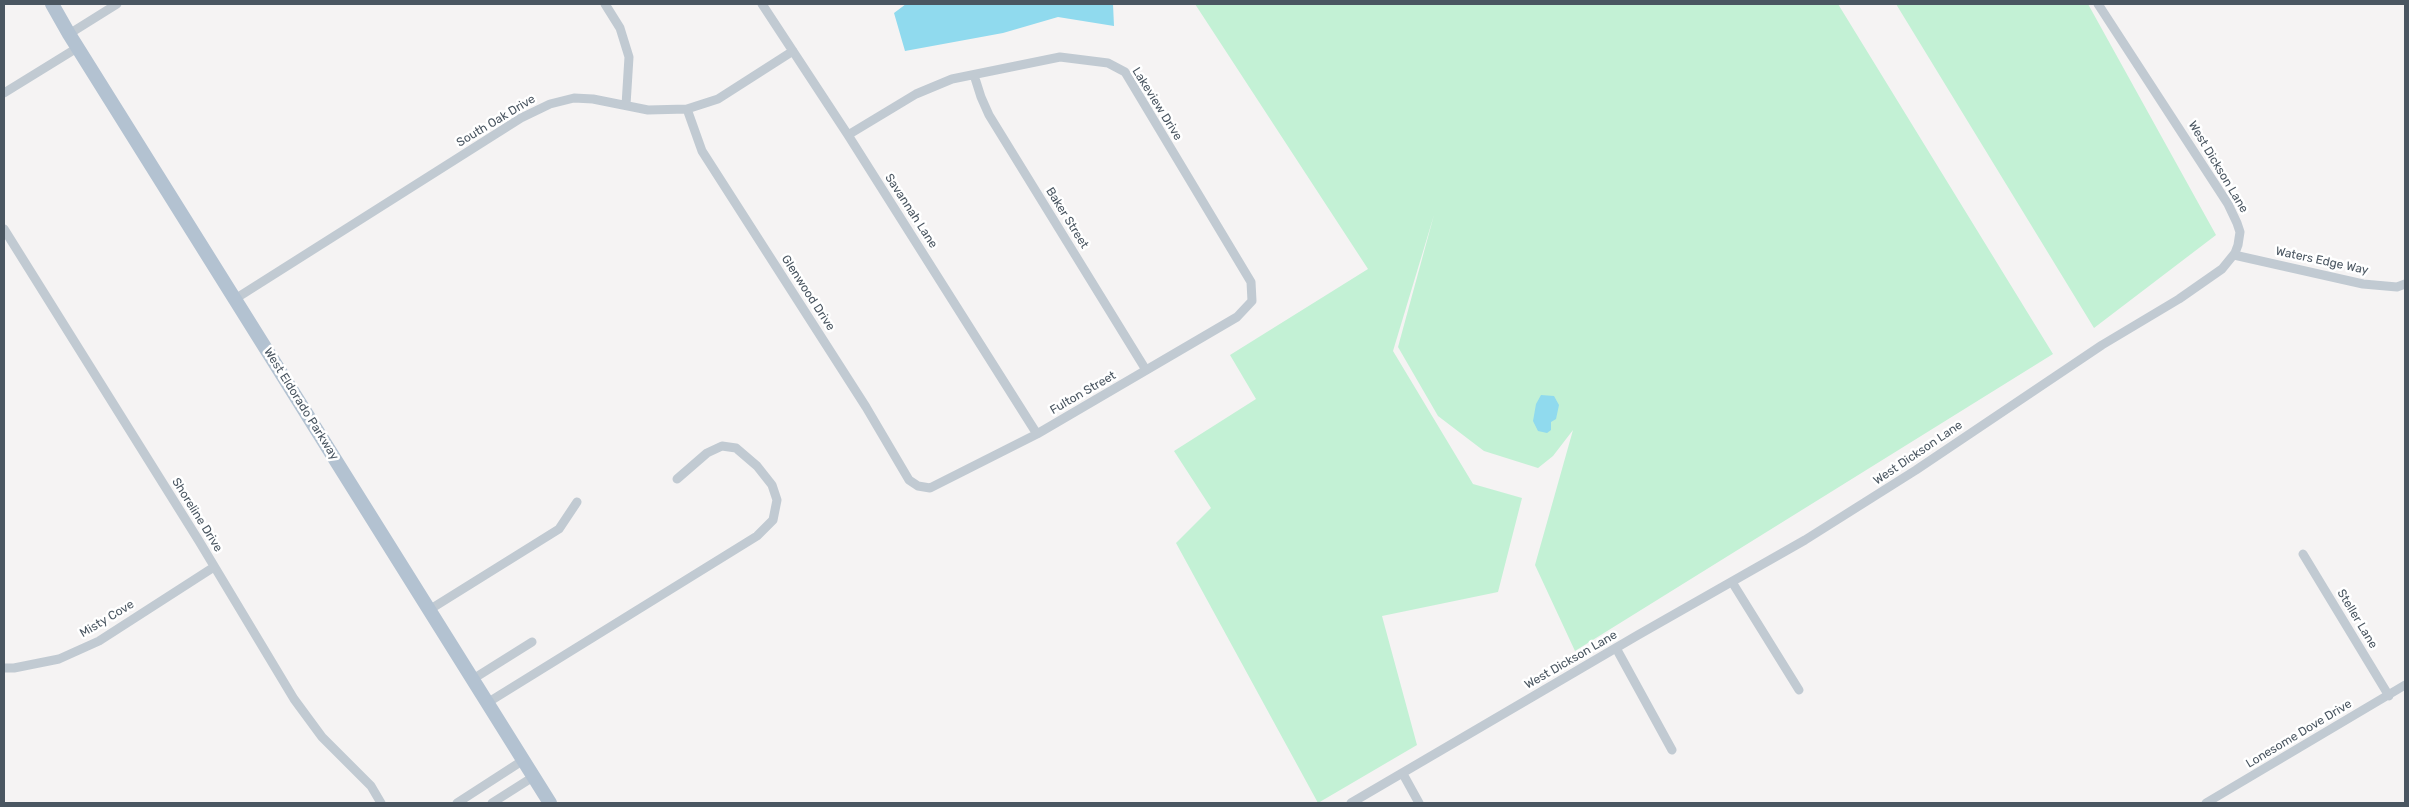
<!DOCTYPE html>
<html>
<head>
<meta charset="utf-8">
<style>
	body { margin:0 }
	#map { position:relative; width:2409px; height:807px; overflow:hidden; background:#f5f3f3; font-family:Rubik,sans-serif }
	canvas { display:block }
	.frame { position:absolute; inset:0; border:5px solid #4a5661; pointer-events:none }
</style>
</head>
<body>
<div id="map">
<canvas width="2409" height="807"></canvas>
<div class="frame"></div>
</div>
<script>
const context = document.querySelector('canvas').getContext('2d');
context.lineJoin = 'round';
function fillPath(path, color) {
  context.fillStyle = color;
  context.fill(path, 'evenodd');
}
function poly(rows) {
  const path = new Path2D();
  for (const r of rows) {
    path.moveTo(r[0], r[1]);
    for (let i = 2; i < r.length; i += 2) path.lineTo(r[i], r[i + 1]);
  }
  return path;
}
function trace(path, color, width, dash) {
  context.strokeStyle = color;
  context.lineWidth = width;
  context.lineCap = dash ? 'butt' : 'round';
  context.setLineDash(dash || []);
  context.stroke(path);
}
function label(font, color, halo, rows, align = 'center') {
  context.font = font + ' Rubik,sans-serif';
  context.lineWidth = 5;
  context.setLineDash([]);
  context.textBaseline = 'middle';
  context.strokeStyle = halo;
  context.fillStyle = color;
  for (const [text, x, y, turn = 0] of rows) {
    context.save();
    context.translate(x, y);
    context.rotate((+turn || 0) * Math.PI / 180);
    context.textAlign = isNaN(turn) ? turn : align;
    if (halo) context.strokeText(text, 0, 0);
    context.fillText(text, 0, 0);
    context.restore();
  }
}
const green = poly([
	[1195,4,1838,4,2053,354,1575,651,1535,565,1573,430,1553,456,1538,468,1484,451,1438,416,1398,347,1434,215,1393,351,1473,484,1522,498,1498,592,1382,616,1417,745,1318,803,1176,543,1211,508,1174,451,1256,399,1230,355,1368,269],
	[1896,4,2088,4,2216,235,2094,328]
]);
const water = poly([
	[906,4,1113,4,1114,26,1058,17,1003,33,905,51,894,13],
	[1541,395,1554,396,1559,405,1556,419,1551,422,1551,430,1547,433,1538,431,1533,421,1536,404]
]);
const minor = poly([
	[605,4,620,28,629,57,626,105],
	[762,4,848,135,1037,434],
	[69,34,117,4],
	[974,75,981,97,989,115,1146,370],
	[4,93,77,48],
	[687,109,702,151,866,407,909,480,918,486,930,488,1037,434,1237,317,1252,301,1251,282,1125,72,1108,63,1060,57,952,79,916,94,848,135],
	[4,229,199,541,294,699,322,737,371,786,381,803],
	[2234,255,2363,284,2397,287,2405,284],
	[235,299,521,118,550,104,574,98,593,99,648,110,687,109,718,99,793,51],
	[2303,554,2389,696],
	[1732,582,1799,690],
	[429,610,559,529,577,502],
	[1616,648,1672,750],
	[4,668,14,668,59,659,99,641,214,567],
	[473,679,532,642],
	[487,703,757,536,773,520,777,500,772,485,757,466,736,448,722,446,707,453,677,479],
	[1403,774,1419,803],
	[457,803,522,761],
	[492,803,533,777],
	[1351,803,1638,635,1805,540,1916,470,2102,345,2179,299,2222,269,2235,253,2238,245,2240,232,2237,223,2228,204,2098,4],
	[2206,803,2405,685]
]);
const primary = poly([
	[52,4,69,34,550,803]
]);
const streetNames = [
	["Lakeview Drive",1157,104,58],
	["South Oak Drive",496,121,-31],
	["West Dickson Lane",2218,167,59],
	["Savannah Lane",911,211,57],
	["Baker Street",1067,218,58],
	["Waters Edge Way",2322,261,12],
	["Glenwood Drive",808,293,57],
	["Fulton Street",1083,393,-30],
	["West Eldorado Parkway",301,404,58],
	["West Dickson Lane",1918,453,-34],
	["Shoreline Drive",197,515,58],
	["Misty Cove",107,619,-31],
	["Steller Lane",2357,619,59],
	["West Dickson Lane",1571,660,-30],
	["Lonesome Dove Drive",2299,734,-31]
];
fillPath(green, '#c3f1d5');
fillPath(water, '#90daee');
trace(minor, '#c1cad2', 9);
trace(primary, '#b3c2d1', 14);
label('12px', '#4a5661', '#fff', streetNames);
</script>
</body>
</html>
